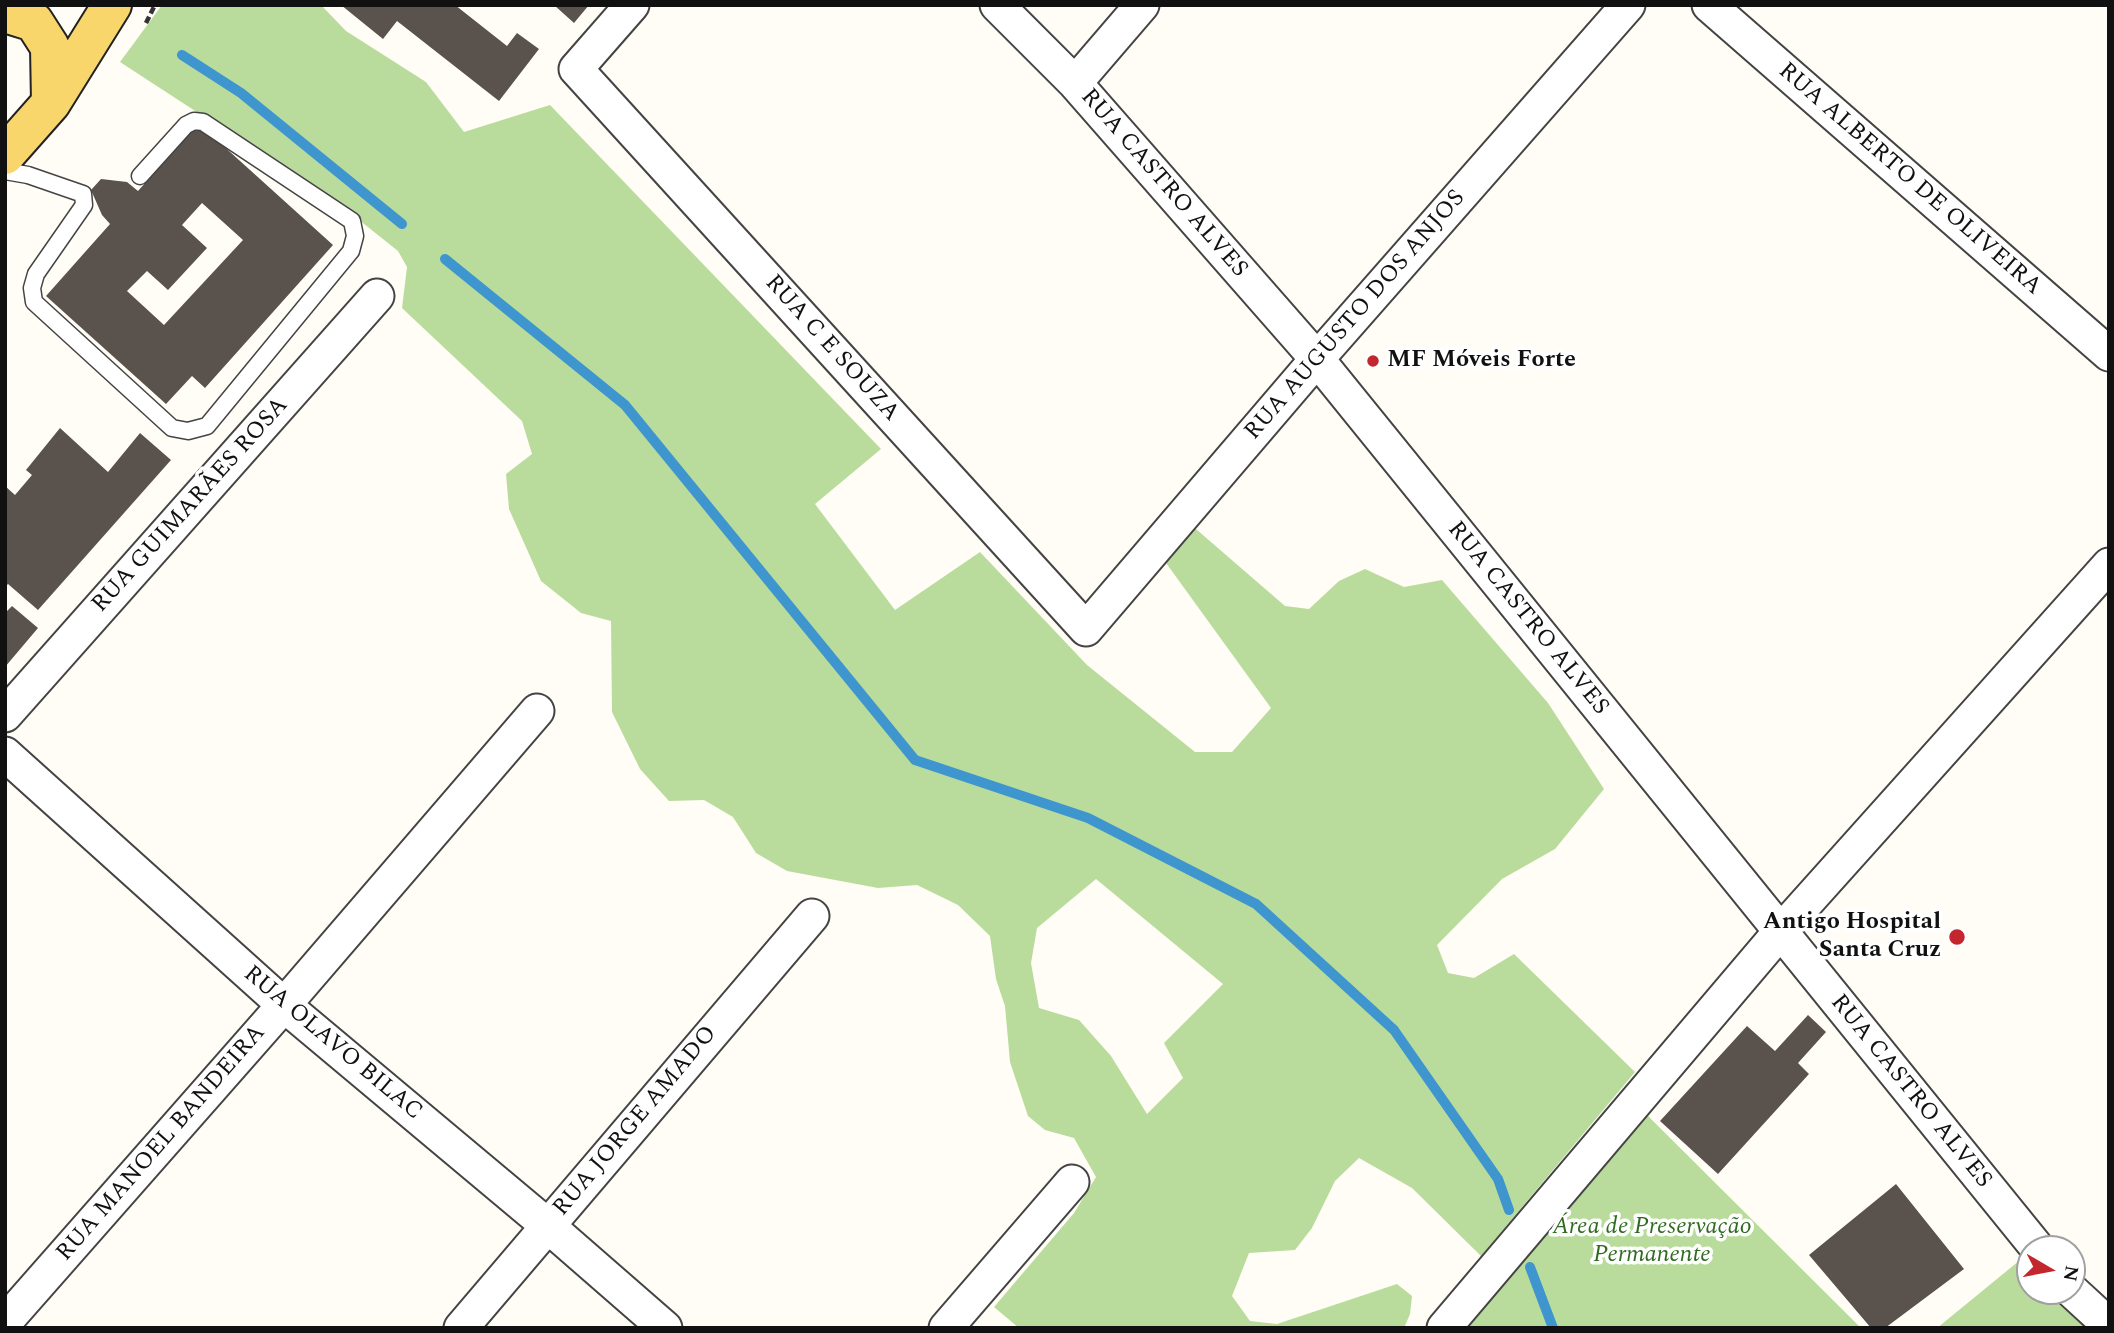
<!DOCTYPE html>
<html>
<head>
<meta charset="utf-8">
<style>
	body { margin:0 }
	#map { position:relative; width:2114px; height:1333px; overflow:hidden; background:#fffdf5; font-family:Spectral,serif }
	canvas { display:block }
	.frame { position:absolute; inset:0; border:7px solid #111; pointer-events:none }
	.north { position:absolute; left:2016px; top:1235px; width:70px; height:70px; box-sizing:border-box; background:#fff; border:2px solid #a0a0a0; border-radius:50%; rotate:100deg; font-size:19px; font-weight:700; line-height:28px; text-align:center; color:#111 }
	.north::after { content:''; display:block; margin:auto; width:24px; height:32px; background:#c4262e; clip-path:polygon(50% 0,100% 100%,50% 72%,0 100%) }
</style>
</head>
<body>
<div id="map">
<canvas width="2114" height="1333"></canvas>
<div class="frame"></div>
<div class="north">N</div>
</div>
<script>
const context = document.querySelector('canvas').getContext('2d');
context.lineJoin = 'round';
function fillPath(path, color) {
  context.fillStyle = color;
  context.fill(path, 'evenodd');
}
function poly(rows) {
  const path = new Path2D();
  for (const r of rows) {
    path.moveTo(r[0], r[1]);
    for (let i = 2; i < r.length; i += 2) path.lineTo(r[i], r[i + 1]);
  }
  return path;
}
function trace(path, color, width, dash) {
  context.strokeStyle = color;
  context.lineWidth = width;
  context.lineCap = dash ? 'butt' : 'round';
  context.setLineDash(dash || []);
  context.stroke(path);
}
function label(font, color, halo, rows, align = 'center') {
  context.font = font + ' Spectral,serif';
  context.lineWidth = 7;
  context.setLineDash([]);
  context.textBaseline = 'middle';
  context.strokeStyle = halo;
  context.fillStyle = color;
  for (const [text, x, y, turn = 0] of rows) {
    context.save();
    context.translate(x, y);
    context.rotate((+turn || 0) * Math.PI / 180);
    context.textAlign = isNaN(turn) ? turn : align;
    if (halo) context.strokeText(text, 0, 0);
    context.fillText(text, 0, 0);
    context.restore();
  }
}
const forest = poly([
	[162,5,321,5,346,31,426,82,464,132,550,105,881,449,815,504,895,610,980,552,1087,665,1195,752,1232,752,1271,708,1161,556,1189,523,1285,606,1309,609,1339,581,1365,569,1404,587,1442,580,1548,703,1604,789,1555,849,1502,879,1437,945,1448,973,1474,978,1514,954,1635,1072,1481,1256,1412,1188,1359,1158,1335,1181,1312,1228,1295,1250,1249,1253,1232,1296,1250,1321,1277,1324,1397,1284,1412,1296,1410,1314,1404,1328,1019,1328,994,1307,1074,1213,1096,1177,1074,1138,1045,1130,1028,1116,1010,1062,1005,1006,996,979,990,936,958,905,917,885,878,888,787,871,756,853,733,817,704,800,669,801,640,769,612,712,611,621,581,613,541,581,509,509,506,474,532,454,522,421,402,308,407,267,398,251,344,208,120,62],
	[1096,879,1223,984,1164,1043,1183,1078,1147,1114,1111,1056,1079,1020,1039,1008,1031,963,1037,928],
	[1648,1116,1861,1328,1465,1328],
	[2025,1256,2030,1262,2030,1291,2053,1291,2086,1328,1937,1328]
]);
const stream = poly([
	[182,55,241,93,402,224],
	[445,259,625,405,915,760,1088,818,1256,904,1394,1030,1498,1179,1509,1210],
	[1530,1267,1553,1328]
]);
const building = poly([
	[341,5,455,5,507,46,517,33,539,49,499,101,397,21,383,39],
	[554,5,589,5,574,23],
	[198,123,333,245,205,388,192,376,166,404,46,296,110,224,102,215,91,190,101,179,127,182,138,191],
	[202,203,243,240,164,325,127,291,147,271,168,290,207,248,182,225],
	[60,428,108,472,140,433,171,460,38,610,8,584,5,587,5,486,15,495,32,475,26,470],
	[12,606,38,628,5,667,5,613],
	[1808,1015,1826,1032,1798,1063,1809,1074,1718,1174,1660,1121,1747,1026,1775,1051],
	[1896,1184,1964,1269,1885,1328,1871,1328,1809,1255]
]);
const path = poly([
	[146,23,155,5]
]);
const service = poly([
	[5,171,28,175,83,194,84,205,36,274,32,288,34,302,172,428,188,431,207,426,351,251,355,236,352,221,203,122,194,121,186,125,140,176]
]);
const minor = poly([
	[632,5,576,69,1086,629,1317,359,1628,5],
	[997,5,1075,83,1317,359,2038,1249],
	[1709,5,2109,354],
	[1075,83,1142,5],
	[5,715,377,296],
	[5,754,284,1005,548,1226,665,1328],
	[2072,1291,2109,1325],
	[5,1322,284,1005,537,711],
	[461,1328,812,916],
	[946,1328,1072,1182],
	[1444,1328,1780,932,2109,565]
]);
const primary = poly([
	[5,13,34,22,50,47,51,103],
	[5,155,51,103,112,5]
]);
const markers = [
	[1373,361,7,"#c4262e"],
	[1957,937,9,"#c4262e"]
];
const streetNames = [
	["RUA ALBERTO DE OLIVEIRA",1909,180,41],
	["RUA CASTRO ALVES",1163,184,49],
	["RUA AUGUSTO DOS ANJOS",1356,316,-49],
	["RUA C E SOUZA",831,349,48],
	["RUA GUIMARÃES ROSA",191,506,-48],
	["RUA CASTRO ALVES",1527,619,51],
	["RUA OLAVO BILAC",332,1044,40],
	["RUA CASTRO ALVES",1910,1092,51],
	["RUA JORGE AMADO",636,1122,-50],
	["RUA MANOEL BANDEIRA",162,1144,-49]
];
const poiNames = [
	["MF Móveis Forte",1387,361],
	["Antigo Hospital",1941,923,"right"],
	["Santa Cruz",1941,951,"right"]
];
const parkNames = [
	["Área de Preservação",1652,1228],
	["Permanente",1652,1256]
];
fillPath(forest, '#b9dc9c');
trace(stream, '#3f96cf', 10);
fillPath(building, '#5a524d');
trace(service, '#444', 19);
trace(minor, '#444', 37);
trace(primary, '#222', 42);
trace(path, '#333', 4.5, [7, 3.5]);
trace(service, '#fff', 16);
trace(minor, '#fff', 33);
trace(primary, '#f9d66b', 38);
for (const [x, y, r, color] of markers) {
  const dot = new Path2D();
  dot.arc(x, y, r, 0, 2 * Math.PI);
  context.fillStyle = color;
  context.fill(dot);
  trace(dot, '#fff', 2.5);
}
label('24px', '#111', '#fff', streetNames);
label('bold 24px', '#111', '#fff', poiNames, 'left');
label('italic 24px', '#2f6b1f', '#fff', parkNames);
</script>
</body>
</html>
